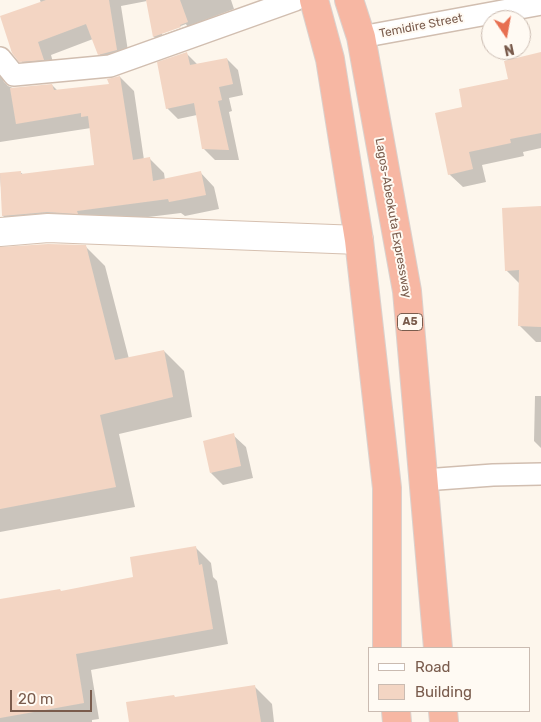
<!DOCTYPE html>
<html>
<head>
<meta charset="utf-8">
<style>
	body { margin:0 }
	#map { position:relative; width:541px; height:722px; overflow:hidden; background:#fdf6ec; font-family:Rubik,sans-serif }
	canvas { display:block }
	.legend { position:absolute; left:368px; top:647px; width:162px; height:65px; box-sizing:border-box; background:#fffaf3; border:1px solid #cabbb1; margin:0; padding:6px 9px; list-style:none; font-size:15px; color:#7a5c4d }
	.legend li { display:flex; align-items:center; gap:10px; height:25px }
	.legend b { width:25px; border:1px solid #cabbb1 }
	.north { position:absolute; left:481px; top:10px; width:50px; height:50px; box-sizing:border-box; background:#fffaf3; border:1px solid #cabbb1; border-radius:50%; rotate:168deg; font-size:14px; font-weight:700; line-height:20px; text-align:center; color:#7a5c4d }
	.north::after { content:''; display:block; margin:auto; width:18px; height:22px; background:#e76f51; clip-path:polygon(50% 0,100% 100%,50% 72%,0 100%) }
	.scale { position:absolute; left:10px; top:690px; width:82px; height:22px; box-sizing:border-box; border:2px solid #7a5c4d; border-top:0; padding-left:6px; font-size:15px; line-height:18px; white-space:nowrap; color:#7a5c4d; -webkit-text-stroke:4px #fffaf3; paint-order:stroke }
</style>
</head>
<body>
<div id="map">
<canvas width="541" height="722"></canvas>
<ul class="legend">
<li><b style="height:6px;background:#fff"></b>Road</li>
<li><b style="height:14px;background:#f3d5c3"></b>Building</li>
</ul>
<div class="north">N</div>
<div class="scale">20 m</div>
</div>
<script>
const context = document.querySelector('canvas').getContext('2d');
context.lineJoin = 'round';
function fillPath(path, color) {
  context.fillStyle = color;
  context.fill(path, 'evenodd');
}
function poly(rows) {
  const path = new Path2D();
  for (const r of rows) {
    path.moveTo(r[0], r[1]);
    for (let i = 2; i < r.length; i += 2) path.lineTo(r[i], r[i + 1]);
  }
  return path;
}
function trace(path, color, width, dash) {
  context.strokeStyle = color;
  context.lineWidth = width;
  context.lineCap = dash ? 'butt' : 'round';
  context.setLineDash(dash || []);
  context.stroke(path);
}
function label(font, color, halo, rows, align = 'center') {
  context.font = font + ' Rubik,sans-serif';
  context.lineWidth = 4;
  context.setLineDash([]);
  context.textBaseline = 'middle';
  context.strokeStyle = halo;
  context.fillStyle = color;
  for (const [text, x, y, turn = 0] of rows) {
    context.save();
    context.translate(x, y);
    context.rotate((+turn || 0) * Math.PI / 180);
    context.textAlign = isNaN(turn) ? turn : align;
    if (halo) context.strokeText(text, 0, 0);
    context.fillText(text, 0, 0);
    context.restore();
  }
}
const shadow = poly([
	[40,0,231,0,234,9,197,23,201,35,167,50,154,37,147,1,121,6,130,64,112,67,99,54,93,39,51,55,56,73,34,75,11,50,41,3],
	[186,24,187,26,162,35,162,33],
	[186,53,198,65,227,59,238,70,243,95,229,98,232,111,229,112,239,160,215,160,204,149,197,115,178,119,167,108],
	[541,53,541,148,523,152,524,156,482,165,486,182,463,187,449,174,464,108,510,80],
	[0,62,1,75,4,82,8,86,15,89,52,85,58,91,111,85,120,77,134,91,144,160,150,159,164,173,165,180,200,172,214,187,219,209,185,216,181,213,91,224,17,230,3,216,0,174,20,172,24,175,96,166,91,128,0,142],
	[541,207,541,342,536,342,520,326,520,284,506,270],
	[85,246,105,266,129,359,164,351,184,371,192,417,119,434,135,507,0,532,0,249],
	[535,396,541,396,541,448,534,441],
	[233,435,246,447,253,478,223,485,211,473],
	[195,547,211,563,213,577,217,581,228,644,91,670,99,719,92,720,92,722,0,722,0,600,62,592,135,578],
	[255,687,272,704,274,722,130,722,176,698]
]);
const building = poly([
	[46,0,109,0,117,50,98,55,86,24,38,42,44,60,19,62,12,53,0,16],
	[146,0,180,0,188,22,180,25,181,27,153,37],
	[187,52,190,65,227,58,233,84,219,87,222,100,218,101,229,150,202,149,194,103,166,109,157,62],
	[541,52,541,133,510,139,511,143,469,152,473,169,448,175,435,113,462,107,459,89,508,79,504,61],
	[120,76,133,160,150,157,153,181,201,171,206,195,169,202,168,199,77,211,78,214,47,212,2,216,0,173,21,171,21,174,94,165,88,116,81,117,81,113,16,124,10,88,52,84,54,90,109,84,107,79],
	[541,206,541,327,518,326,519,270,505,271,502,208],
	[48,244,86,245,115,360,164,350,173,397,100,415,116,487,0,509,0,247],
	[234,433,241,466,210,473,203,441],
	[196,546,199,565,202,564,213,629,76,654,84,703,0,718,0,599,60,589,61,591,133,577,130,557],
	[255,685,261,722,129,722,126,702,174,695,175,697]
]);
const street = poly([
	[361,37,541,4],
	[0,58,14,75,110,66,295,0],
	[424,480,493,475,541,474]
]);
const secondary = poly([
	[0,232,48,228,359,240]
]);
const highway = poly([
	[314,0,330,59,359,240,387,488,387,648],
	[349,0,361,37,407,291,438,648],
	[396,711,397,722],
	[443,711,444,722]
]);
const shields = [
	[410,322,25]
];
const shieldNames = [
	["A5",410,322]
];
const streetNames = [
	["Temidire Street",421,26,-11],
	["Lagos-Abeokuta Expressway",393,218,80]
];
fillPath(shadow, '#0003');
fillPath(building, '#f3d5c3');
trace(street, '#d1beb0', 24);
trace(secondary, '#d6c0b0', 30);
trace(highway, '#dad1cd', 30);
trace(street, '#fff', 21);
trace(secondary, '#fff', 28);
trace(highway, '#f7b7a3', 28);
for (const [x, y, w] of shields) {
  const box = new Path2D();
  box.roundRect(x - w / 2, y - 8.5, w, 17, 4);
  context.fillStyle = '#fffaf3';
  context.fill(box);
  trace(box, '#7a5c4d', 1);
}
label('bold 11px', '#7a5c4d', null, shieldNames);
label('12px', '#7a5c4d', '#fffaf3', streetNames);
</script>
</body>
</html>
